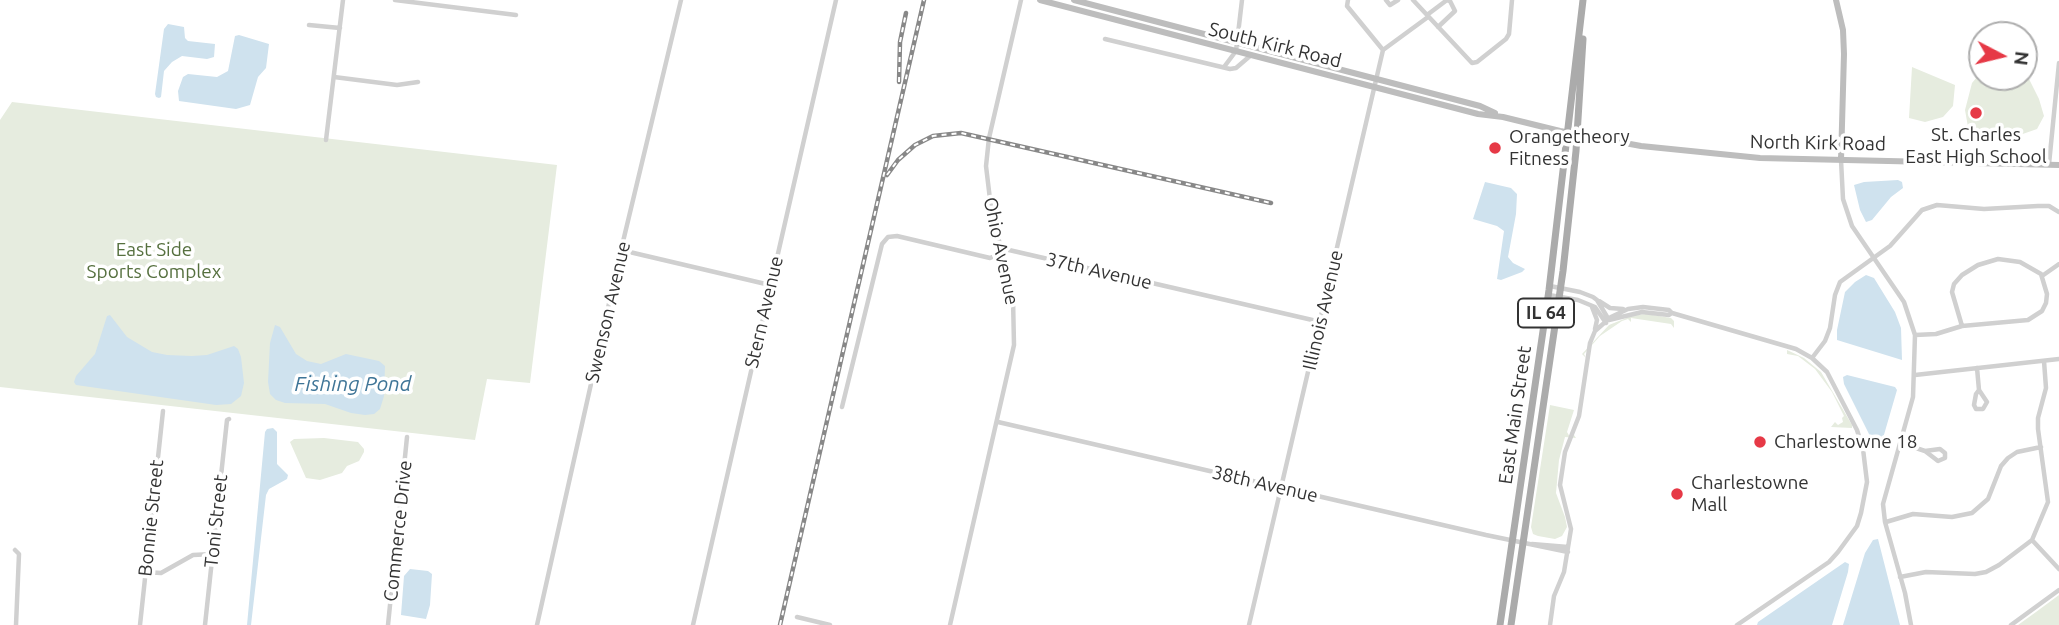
<!DOCTYPE html>
<html>
<head>
<meta charset="utf-8">
<style>
	body { margin:0 }
	#map { position:relative; width:2059px; height:625px; overflow:hidden; background:#fff; font-family:Ubuntu,sans-serif }
	canvas { display:block }
	.north { position:absolute; left:1968px; top:21px; width:70px; height:70px; box-sizing:border-box; background:#fff; border:2px solid #adadad; border-radius:50%; rotate:97deg; font-size:19px; font-weight:700; line-height:28px; text-align:center; color:#333 }
	.north::after { content:''; display:block; margin:auto; width:24px; height:32px; background:#e63946; clip-path:polygon(50% 0,100% 100%,50% 72%,0 100%) }
</style>
</head>
<body>
<div id="map">
<canvas width="2059" height="625"></canvas>
<div class="north">N</div>
</div>
<script>
const context = document.querySelector('canvas').getContext('2d');
context.lineJoin = 'round';
function fillPath(path, color) {
  context.fillStyle = color;
  context.fill(path, 'evenodd');
}
function poly(rows) {
  const path = new Path2D();
  for (const r of rows) {
    path.moveTo(r[0], r[1]);
    for (let i = 2; i < r.length; i += 2) path.lineTo(r[i], r[i + 1]);
  }
  return path;
}
function trace(path, color, width, dash) {
  context.strokeStyle = color;
  context.lineWidth = width;
  context.lineCap = dash ? 'butt' : 'round';
  context.setLineDash(dash || []);
  context.stroke(path);
}
function label(font, color, halo, rows, align = 'center') {
  context.font = font + ' Ubuntu,sans-serif';
  context.lineWidth = 7;
  context.setLineDash([]);
  context.textBaseline = 'middle';
  context.strokeStyle = halo;
  context.fillStyle = color;
  for (const [text, x, y, turn = 0] of rows) {
    context.save();
    context.translate(x, y);
    context.rotate((+turn || 0) * Math.PI / 180);
    context.textAlign = isNaN(turn) ? turn : align;
    if (halo) context.strokeText(text, 0, 0);
    context.fillText(text, 0, 0);
    context.restore();
  }
}
const green = poly([
	[1912,67,1955,85,1953,106,1943,117,1925,122,1909,118],
	[2024,69,2039,99,2044,116,2037,129,2017,136,1975,142,1968,127,1965,110,1972,83,1982,71,1982,77,2024,77],
	[12,102,557,165,530,383,487,379,475,440,0,387,0,120],
	[1647,314,1671,318,1674,321,1674,328,1671,324,1631,318,1631,322,1628,319,1622,321,1600,336,1584,354,1586,358,1582,354,1609,325,1634,315],
	[1787,350,1804,358,1821,372,1852,425,1852,428,1831,427,1835,422,1838,425,1843,422,1842,418,1844,416,1832,392,1815,369,1798,356,1787,354],
	[1550,405,1574,410,1567,432,1570,437,1574,435,1576,438,1565,437,1559,460,1556,493,1565,517,1567,527,1562,536,1555,539,1538,536,1533,534,1531,527],
	[324,438,358,442,364,449,364,452,359,461,347,466,342,473,320,480,306,478,290,442,294,439],
	[2059,595,2059,625,2018,625,2036,612]
]);
const water = poly([
	[168,24,184,27,185,38,188,41,215,44,214,57,207,59,182,56,172,62,164,71,161,97,159,98,156,97,155,94,164,29],
	[239,35,269,44,266,68,258,77,250,105,236,109,179,101,178,91,183,77,188,74,217,77,228,71,235,36],
	[1898,180,1902,182,1903,188,1891,197,1872,220,1866,222,1860,210,1854,185,1864,182],
	[1485,182,1511,188,1517,194,1516,214,1508,257,1513,263,1525,269,1522,272,1501,280,1497,279,1504,231,1497,226,1473,219],
	[1866,275,1874,278,1895,312,1901,328,1902,360,1837,340,1837,330,1845,292,1855,282],
	[110,315,127,337,152,352,167,355,192,356,207,355,234,346,238,349,241,357,244,383,241,396,231,404,216,405,76,385,74,382,76,376,95,354,107,316],
	[275,325,280,327,296,354,307,361,321,364,346,354,379,361,385,366,384,396,380,409,374,414,365,415,351,413,325,404,285,403,276,400,270,394,268,382,270,343],
	[1847,375,1895,387,1897,390,1881,445,1878,446,1873,442,1844,384,1843,377],
	[273,428,277,432,277,464,288,475,287,479,269,489,266,495,251,625,247,625,265,432,267,429],
	[1878,539,1900,625,1843,625,1865,553,1873,540],
	[1845,562,1849,564,1848,572,1832,625,1757,625,1758,622],
	[410,569,428,571,432,574,430,605,426,619,401,615,404,576]
]);
const street = poly([
	[395,0,516,15],
	[1348,0,1347,6,1383,50],
	[1386,0,1390,5,1398,0],
	[1413,0,1472,63,1477,62,1506,39,1509,34,1512,0],
	[1427,15,1447,0,1450,1,1455,11,1438,27],
	[309,25,340,28],
	[1105,39,1230,69,1236,68,1250,56],
	[1224,67,1236,51,1242,0],
	[334,77,397,85,418,82],
	[326,140,343,0],
	[1841,160,1843,199,1852,226,1904,302,1915,335,1913,397,1883,504,1885,522,1905,593,1911,625],
	[2049,164,2059,63],
	[621,250,770,285],
	[2042,276,2059,264],
	[1550,286,1580,292,1593,297,1597,300,1609,320],
	[1549,295,1578,300,1595,307,1606,323],
	[1599,301,1610,308,1623,309],
	[1592,307,1597,320,1595,329],
	[1609,320,1642,312,1669,315,1672,313],
	[1915,335,1936,334,1962,326,2028,320,2042,311,2046,303,2047,294,2041,274,2020,262,1998,259,1978,265,1962,275,1954,284,1952,292,1962,326],
	[1812,358,1825,341,1830,328,1835,295,1840,282,1890,246,1922,210,1937,205,1984,209,2038,206,2049,206,2059,212],
	[1977,368,1979,390,1976,394,1974,405,1976,409,1983,409,1987,402,1979,390],
	[1915,375,2059,359],
	[842,407,882,244,888,237,897,236,990,258,1009,250,1321,322],
	[998,422,1486,535,1568,552],
	[1901,443,1925,451,1938,461,1945,458,1945,453,1940,449,1925,451],
	[1886,522,1913,514,1952,517,1972,513,1988,499,2001,466,2008,458,2017,452,2041,447],
	[2032,540,2059,569],
	[1532,544,1568,547],
	[15,550,19,554,16,625],
	[145,572,161,573,193,555,213,554],
	[1900,577,1926,572,1975,574,1986,572,1999,565,2032,540,2048,502,2038,429,2038,418,2046,388,2044,361],
	[797,617,830,625],
	[140,625,163,411],
	[205,625,227,420,229,419],
	[388,625,407,437],
	[537,625,621,250,681,0],
	[693,625,836,0],
	[950,625,1014,345,1013,298,1008,272,992,216,986,166,989,138,1021,0],
	[1249,625,1383,50,1428,17],
	[1550,625,1554,596,1564,572,1571,529,1560,485,1565,452,1579,416,1590,343,1595,331,1611,317,1628,309,1643,307,1669,310,1672,313,1796,349,1812,358,1827,372,1857,430,1863,449,1867,482,1861,513,1857,526,1838,552,1829,562,1737,625],
	[2011,625,2059,590]
]);
const secondary = poly([
	[1040,0,1478,114,1503,117,1560,131,1641,146,1760,158,2059,165],
	[1074,0,1480,106,1495,113],
	[1836,0,1843,30,1844,54,1841,160]
]);
const primary = poly([
	[1500,625,1549,290,1583,0],
	[1511,625,1563,271,1576,151,1583,39]
]);
const rail = poly([
	[899,82,900,42,906,13],
	[887,175,898,160,915,145,933,136,961,133,1271,203],
	[780,625,924,0]
]);
const markers = [
	[1976,113,7,"#e63946"],
	[1495,148,7,"#e63946"],
	[1760,442,7,"#e63946"],
	[1677,494,7,"#e63946"]
];
const shields = [
	[1546,313,56]
];
const shieldNames = [
	["IL 64",1546,313]
];
const streetNames = [
	["South Kirk Road",1275,45,14],
	["North Kirk Road",1818,143,1],
	["Ohio Avenue",1001,251,78],
	["37th Avenue",1099,271,13],
	["Illinois Avenue",1323,310,-77],
	["Swenson Avenue",608,312,-77],
	["Stern Avenue",764,312,-77],
	["East Main Street",1515,415,-82],
	["38th Avenue",1265,484,13],
	["Bonnie Street",151,518,-84],
	["Toni Street",216,521,-84],
	["Commerce Drive",398,531,-84]
];
const poiNames = [
	["St. Charles",1976,135,"center"],
	["East High School",1976,157,"center"],
	["Orangetheory",1509,137],
	["Fitness",1509,159],
	["Charlestowne 18",1774,442],
	["Charlestowne",1691,483],
	["Mall",1691,505]
];
const parkNames = [
	["East Side",154,250],
	["Sports Complex",154,272]
];
const waterNames = [
	["Fishing Pond",353,384]
];
fillPath(green, '#e6ecdf');
fillPath(water, '#cfe2ee');
trace(street, '#d0d0d0', 4.5);
trace(secondary, '#bdbdbd', 6);
trace(primary, '#ababab', 7);
trace(rail, '#888', 4.5);
trace(rail, '#fff', 2, [5]);
for (const [x, y, r, color] of markers) {
  const dot = new Path2D();
  dot.arc(x, y, r, 0, 2 * Math.PI);
  context.fillStyle = color;
  context.fill(dot);
  trace(dot, '#fff', 2.5);
}
for (const [x, y, w] of shields) {
  const box = new Path2D();
  box.roundRect(x - w / 2, y - 14.5, w, 29, 5);
  context.fillStyle = '#fff';
  context.fill(box);
  trace(box, '#333', 2);
}
label('bold 18px', '#333', null, shieldNames);
label('19px', '#333', '#fff', streetNames);
label('19px', '#333', '#fff', poiNames, 'left');
label('19px', '#56703f', '#fff', parkNames);
label('italic 21px', '#3f7597', '#fff', waterNames);
</script>
</body>
</html>
